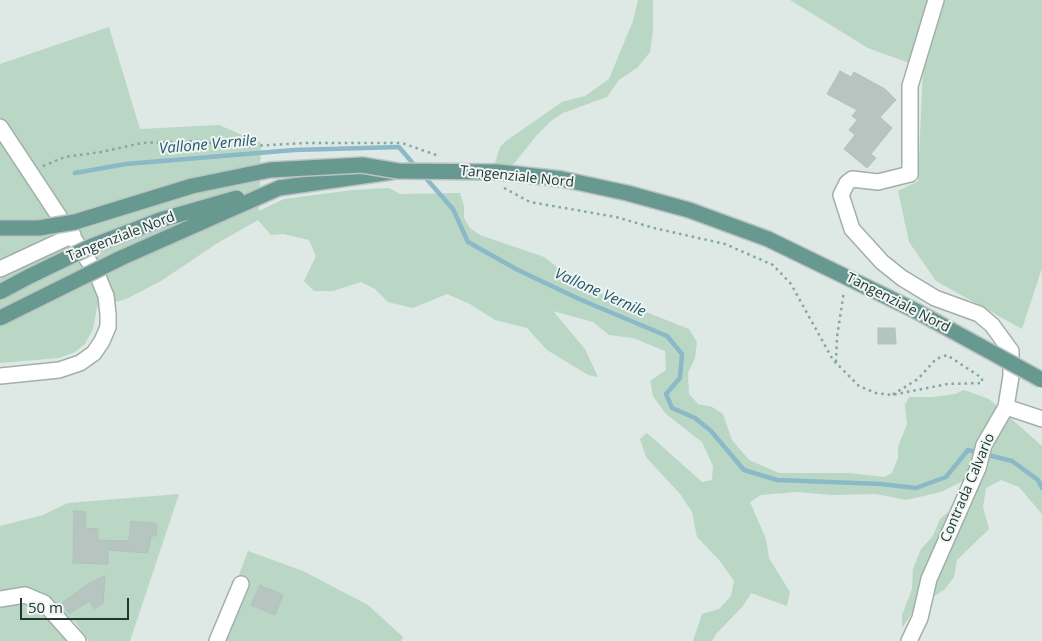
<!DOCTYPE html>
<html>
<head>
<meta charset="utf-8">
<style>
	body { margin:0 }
	#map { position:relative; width:1042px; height:641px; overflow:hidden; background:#dee8e4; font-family:"Open Sans",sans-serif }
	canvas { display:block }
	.scale { position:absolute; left:20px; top:598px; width:109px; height:22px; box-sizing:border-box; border:2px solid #213632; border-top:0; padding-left:6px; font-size:15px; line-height:18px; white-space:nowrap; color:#213632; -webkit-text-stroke:4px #eef5f2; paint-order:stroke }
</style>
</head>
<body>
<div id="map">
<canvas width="1042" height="641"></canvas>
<div class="scale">50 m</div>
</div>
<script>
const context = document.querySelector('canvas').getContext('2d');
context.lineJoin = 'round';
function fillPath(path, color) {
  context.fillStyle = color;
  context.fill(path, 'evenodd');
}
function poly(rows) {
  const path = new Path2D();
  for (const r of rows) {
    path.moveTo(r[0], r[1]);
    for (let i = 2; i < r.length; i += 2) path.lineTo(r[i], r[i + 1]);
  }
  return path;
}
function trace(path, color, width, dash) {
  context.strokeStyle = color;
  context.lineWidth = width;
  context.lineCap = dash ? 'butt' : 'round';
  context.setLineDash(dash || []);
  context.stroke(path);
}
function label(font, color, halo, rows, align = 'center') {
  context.font = font + ' "Open Sans",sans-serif';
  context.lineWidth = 4;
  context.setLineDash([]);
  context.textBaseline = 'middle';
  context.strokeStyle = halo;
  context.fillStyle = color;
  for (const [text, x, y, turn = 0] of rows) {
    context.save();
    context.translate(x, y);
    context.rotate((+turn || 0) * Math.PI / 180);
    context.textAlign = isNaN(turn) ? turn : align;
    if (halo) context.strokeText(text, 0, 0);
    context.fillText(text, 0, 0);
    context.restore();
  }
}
const green = poly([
	[638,0,653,0,653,31,650,52,638,67,619,80,607,97,563,113,551,121,536,136,512,166,501,167,495,163,500,147,506,141,562,102,585,96,609,79,633,21],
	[790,0,1042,0,1042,268,1022,329,936,281,909,242,898,191,918,181,923,68,868,48],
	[109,27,140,129,219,125,261,143,259,211,284,199,353,190,389,188,400,194,460,193,464,206,464,218,470,228,480,235,544,257,558,268,603,295,689,329,697,342,695,358,688,373,689,394,698,404,712,407,723,414,732,440,749,460,779,473,849,473,884,477,892,473,898,458,898,447,907,424,905,405,909,397,932,397,955,394,964,390,989,399,1042,446,1042,514,1019,487,1001,480,986,488,983,507,989,529,957,560,954,577,945,589,914,610,902,628,902,615,912,589,913,569,921,549,933,536,940,519,951,510,973,499,979,480,965,480,941,492,906,500,876,494,832,495,797,492,761,495,750,502,766,539,769,558,790,592,787,606,751,593,743,606,716,634,712,641,693,641,702,614,719,609,731,596,734,581,720,561,697,537,692,512,681,495,646,457,640,439,647,433,702,482,712,480,713,466,702,442,666,414,653,396,650,381,666,370,665,351,633,338,609,335,593,322,553,311,585,349,598,377,588,375,547,350,527,328,495,320,470,304,447,294,413,308,388,302,375,289,361,282,333,291,314,291,304,281,316,256,309,240,283,234,271,235,258,220,216,244,161,281,126,299,97,307,93,329,85,344,75,352,59,358,0,363,0,64],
	[179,494,130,641,89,641,75,622,34,592,0,592,0,526,43,515,68,503],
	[248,551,303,571,368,605,403,637,401,641,214,641],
	[23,602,37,607,52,619,70,641,0,641,0,606]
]);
const stream = poly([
	[75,173,126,164,294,150,399,147,416,167],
	[423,175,453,209,468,242,518,270,579,299,667,336,682,354,680,378,666,394,672,408,695,418,711,431,744,470,777,480,881,484,916,488,946,477,968,450,1012,461,1038,480,1042,488]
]);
const building = poly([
	[840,71,851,77,854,72,885,89,896,100,880,117,892,128,871,154,876,158,867,168,844,149,855,135,849,130,857,120,852,116,857,110,827,94,840,71],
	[878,328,895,328,896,344,878,344,878,328],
	[74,511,86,512,85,528,98,529,98,540,129,541,131,521,153,523,157,525,156,536,151,536,148,553,108,550,108,564,73,563,74,511],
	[105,576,103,603,95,609,89,601,69,614,62,603,88,584,105,576],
	[260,585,283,595,275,615,251,605,260,585]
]);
const path = poly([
	[43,166,65,157,101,152,142,143,199,141,234,147,306,143,402,143,439,156],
	[504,188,530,202,616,217,654,228,725,244,773,265,791,284,833,360,859,386,876,393,892,395,947,384,982,383,982,378,947,355,936,359,918,379,892,395],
	[836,362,837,337,844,291]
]);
const minor = poly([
	[0,127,97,274,106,296,108,314,108,327,102,341,94,353,80,363,59,370,0,376],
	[0,269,73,235],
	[1006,407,1042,419],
	[0,599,25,595,44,603,78,641],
	[217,641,241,584],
	[909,641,920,618,929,579,978,468,984,445,1006,407,1011,376,1011,351,992,325,979,314,935,298,902,278,882,262,852,229,841,195,847,183,852,179,878,182,910,174,910,86,936,0]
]);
const major = poly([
	[279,188,391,172]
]);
const majorBridge = poly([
	[0,228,39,228,75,222,192,186,270,170,362,165,398,171,498,172,562,179,627,193,689,210,768,239,916,311,1042,380],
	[0,292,28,277,92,246,160,220,237,198],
	[0,318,121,258,279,188]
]);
const streetNames = [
	["Tangenziale Nord",517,177,6],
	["Tangenziale Nord",121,237,-21],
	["Tangenziale Nord",898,303,27],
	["Contrada Calvario",968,488,-67]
];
const waterNames = [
	["Vallone Vernile",208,145,-5],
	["Vallone Vernile",600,293,24]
];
fillPath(green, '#b9d7c4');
trace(stream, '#8bb9c8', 4.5);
fillPath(building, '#b7c5c1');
trace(building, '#b2c1bc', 1);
trace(minor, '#a2afab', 18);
trace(major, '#bcc3c2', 18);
trace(path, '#82a8a0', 2.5, [2.5, 4]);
trace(minor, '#fff', 15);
trace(major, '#679990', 15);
trace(majorBridge, '#bcc3c2', 18, []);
trace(majorBridge, '#679990', 15);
label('14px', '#213632', '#eef5f2', streetNames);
label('italic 15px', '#23586b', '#eef5f2', waterNames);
</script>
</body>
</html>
